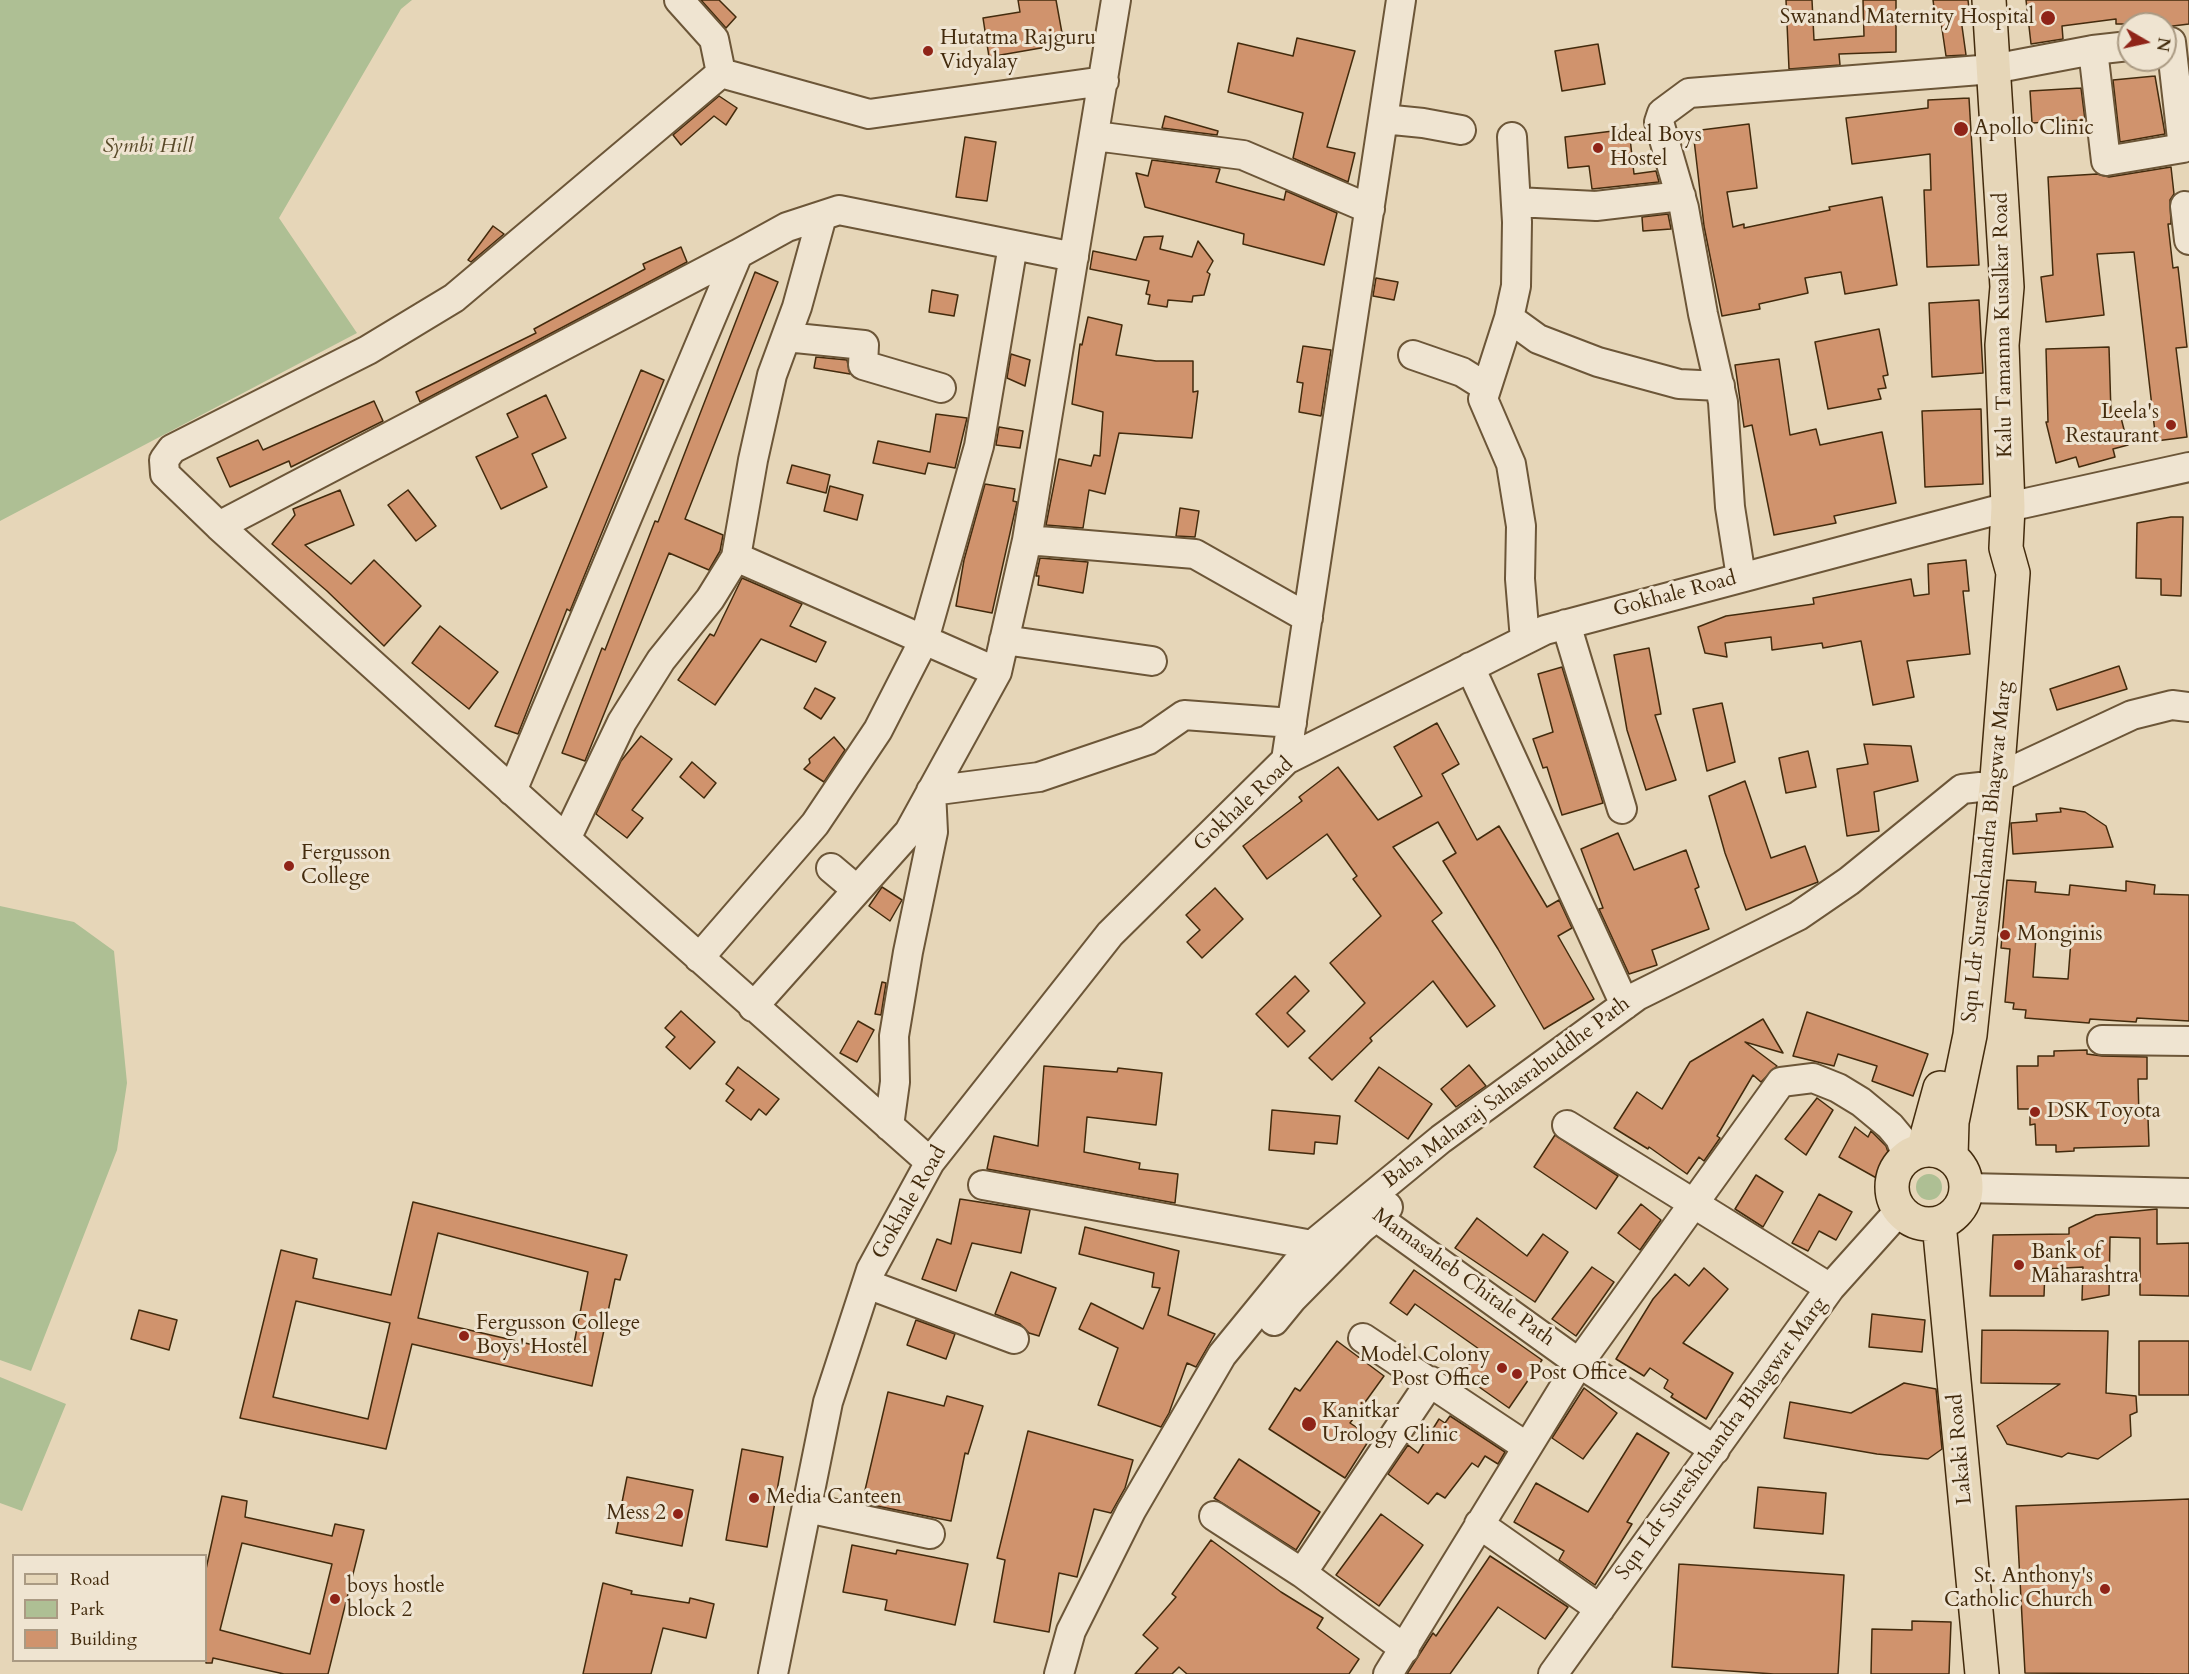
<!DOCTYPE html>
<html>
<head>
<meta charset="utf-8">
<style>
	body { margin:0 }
	#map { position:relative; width:2189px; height:1674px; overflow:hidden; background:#e6d6b8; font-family:Cardo,serif }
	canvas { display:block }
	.legend { position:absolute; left:12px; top:1554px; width:195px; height:108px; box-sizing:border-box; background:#efe4d1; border:2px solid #aa9a83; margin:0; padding:8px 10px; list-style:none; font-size:18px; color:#432b0d }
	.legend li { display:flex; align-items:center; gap:12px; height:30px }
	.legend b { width:30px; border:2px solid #aa9a83 }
	.north { position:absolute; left:2117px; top:12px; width:60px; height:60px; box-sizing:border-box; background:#efe4d1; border:2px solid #aa9a83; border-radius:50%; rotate:99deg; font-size:16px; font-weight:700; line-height:24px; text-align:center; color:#432b0d }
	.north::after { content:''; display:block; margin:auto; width:21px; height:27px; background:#8f2418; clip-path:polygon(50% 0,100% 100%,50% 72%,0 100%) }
</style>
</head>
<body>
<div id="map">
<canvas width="2189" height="1674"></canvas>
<ul class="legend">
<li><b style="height:8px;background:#e6d6b8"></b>Road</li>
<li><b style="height:16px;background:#aebf94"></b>Park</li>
<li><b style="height:16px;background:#d0936d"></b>Building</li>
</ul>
<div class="north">N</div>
</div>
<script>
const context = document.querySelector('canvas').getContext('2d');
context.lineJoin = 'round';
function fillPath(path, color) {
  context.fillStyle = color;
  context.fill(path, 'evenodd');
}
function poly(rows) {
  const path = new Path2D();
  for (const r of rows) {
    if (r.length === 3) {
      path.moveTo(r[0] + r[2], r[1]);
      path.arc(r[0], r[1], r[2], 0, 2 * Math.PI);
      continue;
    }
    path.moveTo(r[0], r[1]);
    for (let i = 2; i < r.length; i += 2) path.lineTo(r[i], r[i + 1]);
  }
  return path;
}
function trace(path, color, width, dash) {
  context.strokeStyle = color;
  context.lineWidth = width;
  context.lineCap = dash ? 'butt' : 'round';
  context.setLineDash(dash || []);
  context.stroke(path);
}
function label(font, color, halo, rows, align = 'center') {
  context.font = font + ' Cardo,serif';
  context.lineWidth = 6;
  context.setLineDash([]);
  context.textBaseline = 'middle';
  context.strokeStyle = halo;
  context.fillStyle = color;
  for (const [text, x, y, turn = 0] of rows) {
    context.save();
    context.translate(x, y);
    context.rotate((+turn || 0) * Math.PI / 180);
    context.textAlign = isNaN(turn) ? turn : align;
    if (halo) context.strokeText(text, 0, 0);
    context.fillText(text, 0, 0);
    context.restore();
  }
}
const green = poly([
	[0,0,412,0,401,9,279,218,357,333,0,521],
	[0,906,74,922,114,951,127,1083,117,1150,31,1371,0,1360],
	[1929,1187,13],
	[0,1377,66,1404,22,1511,0,1503]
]);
const building = poly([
	[701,0,719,0,736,17,726,28,701,0],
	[1018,0,1056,0,1064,44,989,57,983,18,1020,12,1018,0],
	[1786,0,1812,0,1814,40,1864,36,1863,0,1896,0,1896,52,1839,54,1840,65,1789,69,1786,0],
	[1933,0,1968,0,1970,18,1961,19,1966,55,1946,56,1941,22,1936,23,1933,0],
	[2026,0,2189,0,2189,24,2165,27,2165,24,2116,24,2116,19,2062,26,2063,39,2031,44,2026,0],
	[1297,38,1355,51,1327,147,1355,153,1348,182,1293,158,1303,113,1228,92,1238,43,1293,56,1297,38],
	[1598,44,1605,84,1562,91,1555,51,1598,44],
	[2155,76,2165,134,2120,142,2113,80,2155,76],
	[2081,88,2085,120,2032,123,2030,91,2081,88],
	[719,96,737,108,726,125,714,116,681,145,673,135,719,96],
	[1969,98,1979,265,1927,267,1924,190,1931,190,1930,154,1852,164,1846,118,1928,108,1928,100,1969,98],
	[1165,116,1218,131,1217,135,1162,128,1165,116],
	[1749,124,1757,188,1727,192,1733,227,1744,224,1744,228,1830,210,1829,207,1882,197,1897,285,1845,294,1841,272,1805,278,1808,293,1759,304,1760,309,1722,316,1704,226,1693,131,1749,124],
	[1629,129,1634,174,1656,171,1659,182,1592,189,1589,166,1568,168,1565,137,1629,129],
	[965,137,996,142,987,201,956,197,965,137],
	[1152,160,1220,169,1216,182,1284,200,1286,191,1337,213,1324,265,1243,244,1244,234,1145,207,1136,173,1148,176,1152,160],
	[2171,167,2174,194,2170,200,2171,224,2168,224,2173,268,2178,267,2187,347,2176,348,2187,437,2156,441,2134,252,2097,254,2104,315,2046,322,2041,277,2053,275,2048,177,2097,174,2109,177,2171,167],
	[1668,214,1671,229,1643,231,1642,217,1668,214],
	[493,226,504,234,471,262,468,260,493,226],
	[1163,236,1160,249,1192,257,1198,241,1213,261,1207,272,1210,274,1204,295,1193,296,1192,302,1168,300,1167,307,1148,304,1150,295,1146,294,1149,281,1090,269,1093,251,1136,260,1144,237,1163,236],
	[681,247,687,262,420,402,416,392,536,333,534,329,645,269,643,264,681,247],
	[755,272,778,282,685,519,723,535,720,551,709,570,669,553,585,761,562,753,602,648,605,650,655,521,658,522,755,272],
	[1376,278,1398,282,1394,300,1373,296,1376,278],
	[932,290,958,295,954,316,929,312,932,290],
	[1979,300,1983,373,1932,377,1929,303,1979,300],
	[1088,317,1122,325,1116,355,1156,361,1193,361,1193,392,1198,391,1192,438,1119,433,1105,494,1089,490,1083,528,1046,525,1059,459,1091,466,1094,455,1100,456,1103,412,1072,404,1080,344,1082,345,1088,317],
	[1879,329,1888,375,1883,376,1886,388,1878,389,1881,399,1828,409,1815,342,1879,329],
	[1303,346,1331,350,1321,416,1299,412,1303,383,1297,382,1303,346],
	[2109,347,2111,413,2119,410,2128,445,2113,449,2115,457,2079,467,2076,457,2056,463,2046,422,2048,422,2046,349,2109,347],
	[1011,354,1030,360,1025,386,1007,378,1011,354],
	[816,357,847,360,850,374,814,368,816,357],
	[1779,359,1790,435,1816,429,1820,445,1882,432,1896,503,1834,516,1836,523,1774,535,1752,425,1744,427,1735,365,1779,359],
	[641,370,664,380,570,611,567,609,518,734,495,726,641,370],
	[546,395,566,438,532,454,547,487,501,509,476,457,518,437,507,414,546,395],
	[374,401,383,421,291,467,289,461,230,487,217,458,258,440,263,450,374,401],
	[1981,409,1983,484,1925,487,1922,411,1981,409],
	[936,414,967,418,955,468,928,463,925,474,873,463,878,441,930,452,936,414],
	[999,427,1023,431,1020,448,996,445,999,427],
	[792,465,830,475,826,493,787,483,792,465],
	[985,484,1015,489,1013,501,1017,502,992,613,956,606,964,560,985,484],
	[830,486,863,495,857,520,824,511,830,486],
	[340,490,354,525,305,545,351,584,374,560,421,606,384,646,327,591,272,544,295,515,293,509,340,490],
	[408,490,436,526,416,541,388,505,408,490],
	[1180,508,1199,511,1195,537,1176,536,1180,508],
	[2171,517,2183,517,2181,596,2161,595,2161,579,2136,578,2137,523,2171,517],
	[1040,558,1088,562,1083,593,1038,585,1039,576,1036,576,1040,558],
	[1966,560,1969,591,1963,591,1970,654,1907,661,1914,697,1873,705,1861,641,1823,648,1822,643,1772,650,1771,637,1725,643,1727,657,1705,653,1698,627,1726,616,1814,604,1813,598,1911,579,1914,596,1929,594,1928,564,1966,560],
	[742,578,802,604,790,626,826,642,816,662,761,639,715,705,678,680,710,634,714,636,742,578],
	[440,626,498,672,469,709,412,663,440,626],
	[1649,648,1661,714,1655,715,1676,780,1646,790,1627,730,1614,655,1649,648],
	[2119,666,2127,689,2057,710,2050,689,2119,666],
	[1562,667,1603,803,1562,815,1547,767,1543,768,1533,739,1553,732,1538,674,1562,667],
	[815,688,835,698,821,719,804,708,815,688],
	[1722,703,1735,762,1707,771,1693,709,1722,703],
	[1437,723,1459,764,1442,774,1477,840,1499,826,1547,907,1559,900,1572,928,1558,936,1594,999,1544,1029,1498,949,1443,861,1456,853,1438,822,1393,847,1442,913,1432,921,1495,1006,1467,1027,1433,981,1370,1038,1372,1041,1332,1080,1309,1058,1365,1003,1330,963,1381,916,1353,879,1357,876,1327,834,1267,879,1243,846,1302,801,1299,797,1338,767,1378,820,1422,796,1394,747,1437,723],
	[641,736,672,759,632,810,643,818,627,838,596,814,621,761,641,736],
	[834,737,845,750,824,782,804,769,810,763,809,759,834,737],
	[1864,744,1911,746,1918,781,1874,792,1879,831,1847,836,1837,769,1868,764,1864,744],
	[1808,751,1816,787,1786,793,1779,758,1808,751],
	[692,762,716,783,704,798,680,777,692,762],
	[1745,781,1771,858,1805,846,1818,882,1746,910,1725,853,1709,796,1745,781],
	[2060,808,2085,812,2106,826,2113,847,2013,854,2011,823,2037,821,2036,814,2061,812,2060,808],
	[1618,833,1634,870,1686,850,1699,887,1695,889,1709,929,1652,950,1657,965,1629,974,1599,909,1603,908,1581,849,1618,833],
	[2007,880,2036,882,2035,892,2069,895,2070,885,2126,891,2126,881,2155,885,2154,894,2189,895,2189,1021,2137,1018,2136,1022,2090,1019,2089,1023,2025,1018,2026,1010,2013,1009,2014,1003,2005,1002,2010,949,2001,948,2007,880],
	[2036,937,2071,940,2068,979,2033,977,2036,937],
	[882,887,902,900,890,921,869,906,882,887],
	[1215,888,1243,919,1202,958,1187,942,1200,930,1186,915,1215,888],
	[1295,976,1309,991,1287,1013,1305,1031,1288,1047,1256,1014,1295,976],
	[882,982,886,983,881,1015,875,1014,882,982],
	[681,1011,715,1042,690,1069,666,1047,675,1037,665,1028,681,1011],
	[1807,1012,1928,1054,1913,1096,1872,1081,1877,1066,1838,1054,1834,1066,1793,1056,1807,1012],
	[1763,1019,1783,1053,1745,1042,1777,1066,1761,1082,1753,1075,1717,1136,1720,1138,1704,1161,1699,1157,1687,1174,1649,1147,1648,1149,1614,1128,1637,1092,1662,1109,1690,1062,1763,1019],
	[858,1021,874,1030,857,1062,840,1053,858,1021],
	[2087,1050,2087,1054,2102,1056,2147,1057,2147,1079,2138,1079,2139,1118,2148,1118,2149,1146,2074,1148,2074,1151,2056,1152,2056,1145,2036,1145,2035,1124,2030,1125,2030,1109,2018,1109,2017,1066,2038,1066,2038,1056,2054,1056,2054,1051,2087,1050],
	[1469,1065,1486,1086,1456,1107,1441,1089,1469,1065],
	[1044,1066,1117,1072,1118,1068,1162,1073,1156,1125,1087,1117,1084,1152,1140,1163,1139,1169,1178,1174,1175,1203,987,1169,994,1136,1038,1146,1044,1066],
	[738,1067,779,1099,766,1115,759,1109,751,1120,726,1101,734,1090,726,1084,738,1067],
	[1379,1067,1432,1104,1408,1139,1355,1101,1379,1067],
	[1817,1098,1833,1110,1806,1155,1785,1139,1817,1098],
	[1272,1110,1340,1116,1337,1144,1315,1142,1314,1154,1269,1150,1272,1110],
	[1855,1127,1868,1137,1871,1131,1886,1146,1891,1161,1880,1180,1839,1157,1855,1127],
	[1555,1135,1618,1176,1596,1209,1534,1167,1555,1135],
	[1756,1175,1783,1192,1763,1227,1735,1209,1756,1175],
	[1819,1194,1852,1212,1836,1240,1819,1231,1808,1251,1792,1243,1819,1194],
	[960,1199,1030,1210,1021,1253,972,1243,956,1291,922,1279,937,1239,951,1244,960,1199],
	[413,1202,627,1255,620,1280,615,1279,592,1386,412,1344,386,1449,240,1418,281,1250,317,1259,313,1278,391,1295,413,1202],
	[438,1233,588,1272,572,1354,418,1318,438,1233],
	[296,1301,390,1323,368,1419,273,1397,296,1301],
	[1641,1204,1661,1220,1640,1250,1618,1233,1641,1204],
	[2157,1209,2157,1244,2189,1243,2189,1296,2140,1295,2140,1238,2110,1237,2109,1295,2082,1300,2083,1267,2045,1269,2044,1296,1990,1296,1993,1235,2069,1234,2069,1228,2096,1215,2157,1209],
	[1477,1218,1527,1256,1543,1234,1568,1252,1535,1302,1455,1248,1477,1218],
	[1085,1227,1179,1251,1168,1315,1215,1334,1196,1367,1187,1363,1169,1413,1161,1427,1098,1405,1118,1348,1079,1329,1091,1303,1143,1329,1160,1288,1152,1287,1154,1273,1079,1254,1085,1227],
	[1592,1267,1614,1282,1576,1336,1552,1319,1592,1267],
	[1704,1268,1728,1289,1683,1343,1733,1373,1706,1419,1671,1397,1673,1394,1664,1388,1668,1380,1650,1368,1644,1376,1616,1359,1653,1299,1675,1274,1689,1286,1704,1268],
	[1414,1270,1542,1360,1509,1408,1462,1375,1479,1349,1415,1304,1407,1315,1390,1303,1414,1270],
	[1011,1272,1056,1288,1039,1336,1029,1333,1020,1324,995,1314,1011,1272],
	[139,1310,177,1320,169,1350,131,1339,139,1310],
	[1872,1314,1925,1320,1922,1352,1869,1347,1872,1314],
	[916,1320,955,1334,946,1359,907,1345,916,1320],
	[1982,1330,2108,1331,2106,1393,2136,1396,2137,1412,2130,1415,2131,1436,2098,1459,2068,1453,2062,1457,2007,1444,1997,1426,2060,1384,1981,1383,1982,1330],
	[1337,1341,1384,1376,1350,1423,1371,1437,1345,1478,1269,1429,1295,1388,1300,1391,1337,1341],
	[2139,1341,2189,1341,2189,1395,2139,1395,2139,1341],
	[1904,1383,1936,1389,1942,1449,1928,1459,1877,1454,1784,1438,1790,1402,1851,1413,1904,1383],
	[1584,1388,1617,1413,1583,1459,1552,1438,1584,1388],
	[888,1392,944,1406,947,1396,983,1406,968,1454,965,1453,951,1521,862,1503,888,1392],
	[1450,1416,1505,1452,1498,1464,1485,1456,1478,1467,1472,1463,1445,1498,1437,1493,1428,1504,1388,1474,1408,1445,1418,1453,1439,1419,1445,1423,1450,1416],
	[1028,1431,1133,1460,1125,1488,1111,1513,1094,1509,1077,1577,1059,1573,1049,1632,994,1622,1005,1560,997,1558,1028,1431],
	[1637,1433,1669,1453,1627,1522,1632,1524,1595,1585,1559,1560,1564,1551,1514,1522,1536,1483,1588,1512,1637,1433],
	[742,1449,783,1457,767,1547,726,1540,742,1449],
	[1239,1459,1320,1512,1296,1550,1214,1498,1239,1459],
	[627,1477,693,1490,682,1546,616,1533,627,1477],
	[1758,1487,1826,1493,1823,1534,1754,1528,1758,1487],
	[222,1496,247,1501,245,1517,332,1536,335,1524,364,1530,328,1674,284,1674,213,1658,212,1663,206,1663,206,1569,222,1496],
	[242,1543,332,1564,310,1654,220,1630,242,1543],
	[2189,1499,2189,1674,2025,1673,2016,1506,2189,1499],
	[1381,1514,1423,1545,1379,1606,1336,1575,1381,1514],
	[1211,1540,1281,1592,1323,1618,1317,1628,1359,1659,1349,1674,1187,1674,1179,1667,1172,1674,1135,1674,1158,1648,1143,1635,1176,1597,1172,1594,1211,1540],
	[852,1545,896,1554,897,1550,968,1564,955,1625,885,1610,887,1600,843,1592,852,1545],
	[1490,1556,1568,1607,1545,1639,1498,1607,1450,1674,1407,1674,1433,1633,1436,1636,1490,1556],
	[1679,1564,1844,1575,1838,1674,1774,1674,1672,1667,1679,1564],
	[603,1583,632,1591,631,1594,689,1603,690,1598,714,1604,706,1638,663,1628,651,1674,583,1674,603,1583],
	[1912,1621,1951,1622,1949,1674,1871,1674,1872,1629,1912,1630,1912,1621]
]);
const minor = poly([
	[679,0,714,39,721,73],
	[2093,50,2106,161,2183,148,2171,42],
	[1383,119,1423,123,1461,130],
	[1095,136,1243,155,1370,209],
	[1512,137,1517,222,1516,286,1509,318,1538,339,1598,362,1679,384,1720,386],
	[1516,202,1596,206,1681,196],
	[2185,206,2189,240],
	[738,254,787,227,839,210,1074,257],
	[1509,318,1483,399,1511,464,1521,526,1520,579,1525,640],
	[786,337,864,345,863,365,941,388],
	[1413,355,1462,372,1486,387],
	[219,526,738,254,512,791],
	[1027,540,1195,554,1308,618],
	[736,557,997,672],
	[1741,577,1730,507,1723,402,1703,314,1684,208,1659,122,1662,113,1689,93,1993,69,2093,50,2129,46],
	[1566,624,1622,809],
	[1004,640,1152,661],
	[1470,667,1625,1005],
	[1286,760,1401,0],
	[1997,778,2132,715,2172,705,2189,707],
	[566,839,622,722,661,660,710,599,736,557,753,460,772,375,797,307,822,216],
	[831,868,857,890],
	[699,958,815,824,878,730,924,640,979,446,1013,245],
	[753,1007,909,832,997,672,1027,540,1116,0],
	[2102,1040,2189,1041],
	[1567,1125,1830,1288],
	[889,1126,895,1082,894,1036,908,952,933,832,931,791,1039,777,1148,740,1184,715,1292,723],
	[930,1162,566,839,219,526,165,474,164,460,172,449,368,350,454,298,721,73,869,114,1104,81],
	[983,1185,1312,1245],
	[1967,1188,2189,1193],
	[1364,1204,1376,1217,1579,1363,1715,1450],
	[867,1284,1014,1339],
	[1274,1321,1292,1299,1362,1228,1388,1207],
	[1363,1338,1527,1447],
	[807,1508,930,1534],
	[1214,1516,1302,1573,1405,1649],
	[1479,1524,1600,1609],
	[1302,1573,1431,1381],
	[773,1674,828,1402,871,1270,930,1162,1110,934,1286,760,1545,630,2008,507,2189,467],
	[1059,1674,1071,1631,1131,1511,1222,1355,1312,1245,1441,1139,1637,996,1798,916,1849,881,1962,789,1980,787],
	[1388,1674,1579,1363,1781,1082,1813,1078,1838,1088,1861,1102,1890,1126,1900,1138,1907,1157],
	[1553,1674,1830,1288,1900,1210]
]);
const major = poly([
	[1929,1187,37],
	[1923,1150,1940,1088],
	[1951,1156,1952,1122,1970,1035,1997,778,2013,573,2006,548,2008,507,2002,345,2007,287,1989,0],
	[1939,1223,1982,1674]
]);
const markers = [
	[2048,18,8,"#8f2418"],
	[928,51,6,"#8f2418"],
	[1961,129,8,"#8f2418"],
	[1598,148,6,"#8f2418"],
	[2171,425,6,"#8f2418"],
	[289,866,6,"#8f2418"],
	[2005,935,6,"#8f2418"],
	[2035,1112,6,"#8f2418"],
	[2019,1265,6,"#8f2418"],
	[464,1336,6,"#8f2418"],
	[1502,1368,6,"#8f2418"],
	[1517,1374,6,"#8f2418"],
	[1309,1424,8,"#8f2418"],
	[754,1498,6,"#8f2418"],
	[678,1514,6,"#8f2418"],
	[2105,1589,6,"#8f2418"],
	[335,1599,6,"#8f2418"]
];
const poiNames = [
	["Swanand Maternity Hospital",2034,18,"right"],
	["Hutatma Rajguru",940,39],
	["Vidyalay",940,63],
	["Apollo Clinic",1974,129],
	["Ideal Boys",1610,136],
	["Hostel",1610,160],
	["Leela's",2159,413,"right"],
	["Restaurant",2159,437,"right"],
	["Fergusson",301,854],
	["College",301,878],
	["Monginis",2017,935],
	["DSK Toyota",2047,1112],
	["Bank of",2031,1253],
	["Maharashtra",2031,1277],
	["Fergusson College",476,1324],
	["Boys' Hostel",476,1348],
	["Model Colony",1490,1356,"right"],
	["Post Office",1490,1380,"right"],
	["Post Office",1529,1374],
	["Kanitkar",1322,1412],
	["Urology Clinic",1322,1436],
	["Media Canteen",766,1498],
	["Mess 2",666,1514,"right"],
	["St. Anthony's",2093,1577,"right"],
	["Catholic Church",2093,1601,"right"],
	["boys hostle",347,1587],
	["block 2",347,1611]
];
const parkNames = [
	["Symbi Hill",148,147]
];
const streetNames = [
	["Kalu Tamanna Kusalkar Road",2004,325,-91],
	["Gokhale Road",1675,595,-15],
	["Gokhale Road",1244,805,-43],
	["Sqn Ldr Sureshchandra Bhagwat Marg",1988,852,-84],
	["Baba Maharaj Sahasrabuddhe Path",1507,1093,-37],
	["Gokhale Road",910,1203,-60],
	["Mamasaheb Chitale Path",1463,1278,36],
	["Sqn Ldr Sureshchandra Bhagwat Marg",1722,1439,-54],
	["Lakaki Road",1961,1449,-95]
];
fillPath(green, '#aebf94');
fillPath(building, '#d0936d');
trace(building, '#432b0d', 1.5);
trace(minor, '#6c5638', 32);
trace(major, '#432b0d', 36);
trace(minor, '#efe4d1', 28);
trace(major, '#e6d6b8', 33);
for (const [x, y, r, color] of markers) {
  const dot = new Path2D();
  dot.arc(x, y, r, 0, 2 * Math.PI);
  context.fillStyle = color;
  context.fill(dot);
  trace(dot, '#efe4d1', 2);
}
label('21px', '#432b0d', '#efe4d1', poiNames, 'left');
label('italic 21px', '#584928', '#efe4d1', parkNames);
label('21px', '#432b0d', '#efe4d1', streetNames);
</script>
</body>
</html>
